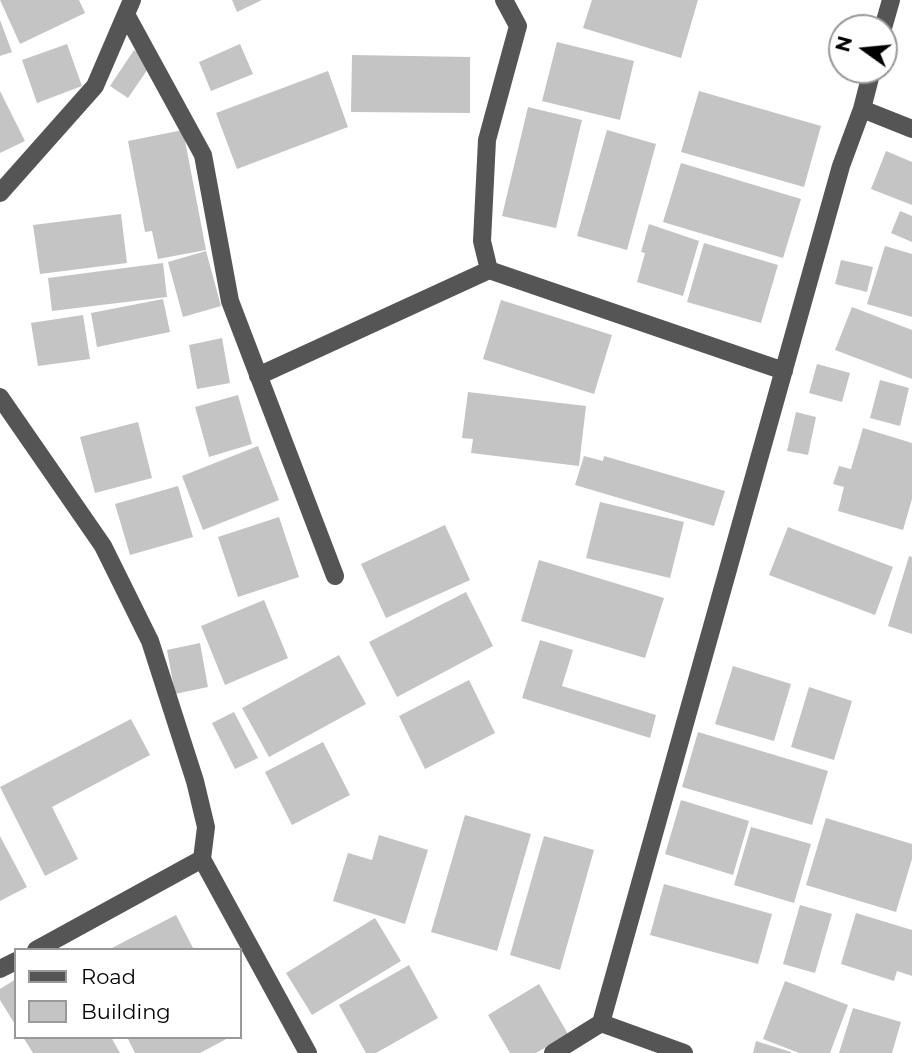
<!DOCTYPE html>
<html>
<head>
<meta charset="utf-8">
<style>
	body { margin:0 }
	#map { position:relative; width:912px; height:1053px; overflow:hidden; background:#fff; font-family:Montserrat,sans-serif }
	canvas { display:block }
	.legend { position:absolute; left:14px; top:948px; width:228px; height:91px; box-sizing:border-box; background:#fff; border:2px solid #999; margin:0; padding:9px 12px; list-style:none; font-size:21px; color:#000 }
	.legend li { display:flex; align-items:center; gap:14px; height:35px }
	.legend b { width:35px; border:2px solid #999 }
	.north { position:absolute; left:828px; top:14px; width:70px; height:70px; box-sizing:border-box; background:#fff; border:2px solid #999; border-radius:50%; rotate:285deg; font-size:19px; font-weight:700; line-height:28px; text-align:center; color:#000 }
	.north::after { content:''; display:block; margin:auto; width:24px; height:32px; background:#000; clip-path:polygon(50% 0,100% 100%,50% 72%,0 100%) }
</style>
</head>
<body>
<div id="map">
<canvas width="912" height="1053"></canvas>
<ul class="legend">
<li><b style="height:9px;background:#555"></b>Road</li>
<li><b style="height:19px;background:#c4c4c4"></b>Building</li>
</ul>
<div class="north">N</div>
</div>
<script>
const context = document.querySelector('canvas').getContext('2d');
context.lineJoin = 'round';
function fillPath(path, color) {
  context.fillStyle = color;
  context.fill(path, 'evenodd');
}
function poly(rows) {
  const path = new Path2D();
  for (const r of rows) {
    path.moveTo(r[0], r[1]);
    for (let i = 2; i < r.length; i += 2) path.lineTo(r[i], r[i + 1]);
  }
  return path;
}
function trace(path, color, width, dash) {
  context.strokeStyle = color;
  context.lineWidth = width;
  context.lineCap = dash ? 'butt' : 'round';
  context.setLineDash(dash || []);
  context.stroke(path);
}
const building = poly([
	[0,0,79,0,85,13,20,44],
	[232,0,262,0,237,12],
	[592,0,698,0,681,58,583,28],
	[0,20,12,52,0,56],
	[557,42,634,61,620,120,542,101],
	[67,44,82,86,37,103,22,60],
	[240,44,253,74,211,91,199,62],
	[134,50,152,63,128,98,110,86],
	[352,55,470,57,470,113,351,112],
	[328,71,348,127,237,169,216,113],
	[0,91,25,141,0,153],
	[699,91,821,126,804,187,681,152],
	[528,107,582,120,556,228,502,216],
	[183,130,206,250,158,259,152,231,145,232,128,141],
	[607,130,656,144,627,250,577,236],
	[886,151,912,162,912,205,871,189],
	[681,163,801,199,783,258,663,222],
	[900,211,912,216,912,242,891,233],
	[121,214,127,263,40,274,33,225],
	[649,224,699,241,683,296,637,282,645,253,641,252],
	[704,243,778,265,761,323,687,302],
	[885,246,912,254,912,317,867,304],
	[206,251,221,306,183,317,168,262],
	[841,260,873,267,867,292,835,284],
	[163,263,167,297,52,311,48,278],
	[163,299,170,332,97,347,91,313],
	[501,300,612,335,594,394,483,359],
	[852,307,912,330,912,379,835,350],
	[83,315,90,359,38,366,31,323],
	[222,338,230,383,197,389,189,345],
	[817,364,850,373,842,402,809,393],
	[880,380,909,388,900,426,870,418],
	[468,392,586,406,579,466,471,453,473,439,462,438],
	[238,395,252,444,209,457,195,407],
	[796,412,816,417,808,455,787,451],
	[138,422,152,478,95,493,80,437],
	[863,428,912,443,912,499,903,530,838,511,844,487,833,484,839,466,851,469],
	[258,446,279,500,203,530,182,476],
	[584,456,603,461,604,456,725,491,714,526,575,485],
	[178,486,193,537,130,555,115,504],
	[600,502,684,522,670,578,586,558],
	[279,517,299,577,238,597,218,537],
	[445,525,470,580,386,618,361,564],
	[788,527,893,567,875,615,769,575],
	[909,556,912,557,912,634,888,626],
	[539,560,664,598,645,658,521,621],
	[466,592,493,646,397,697,369,642],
	[264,600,288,658,225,685,201,626],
	[540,640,573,650,562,686,656,715,650,738,522,698],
	[200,643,208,687,175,694,167,650],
	[339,655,366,704,269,757,242,708],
	[733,666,791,684,774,741,715,724],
	[469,680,495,733,425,769,399,716],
	[809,687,852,701,834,760,791,747],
	[234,712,258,758,235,769,212,723],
	[131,719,150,755,52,807,78,859,45,876,0,787],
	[698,732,828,771,812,825,682,787],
	[323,742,350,795,292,825,265,772],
	[681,800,749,821,733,875,665,854],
	[465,815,531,834,497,951,431,932],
	[826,818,912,844,912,859,896,912,806,885],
	[751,827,811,844,794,903,734,885],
	[379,835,428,850,405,924,333,901,348,853,372,860],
	[0,836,27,887,0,901],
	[544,836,594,850,560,970,510,955],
	[664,884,772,914,758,964,650,935],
	[800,905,832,914,815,973,783,964],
	[856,913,912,930,912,976,897,971,894,981,841,964],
	[176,915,194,950,108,950],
	[375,918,401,961,312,1015,286,973],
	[409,965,438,1018,376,1053,366,1053,339,1005],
	[16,979,16,1026,0,1000,0,989],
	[785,981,848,1005,830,1053,799,1053,763,1039],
	[539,984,568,1034,536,1053,510,1053,488,1015],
	[853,1008,901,1022,892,1053,839,1053],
	[23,1037,111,1037,120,1053,33,1053],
	[127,1037,230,1037,200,1053,135,1053],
	[756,1041,791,1052,791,1053,753,1053]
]);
const minor = poly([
	[504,0,518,26,487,140,482,241,489,270,784,371],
	[127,16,203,155,230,301,335,576],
	[883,28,891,0],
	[862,109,912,129],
	[0,193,95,86,132,0],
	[258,376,489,270],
	[0,397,103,546,150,641,195,781,206,827,202,859,36,950],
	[202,859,308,1053],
	[0,969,16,961],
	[601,1023,841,166,862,109,872,70],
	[553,1053,601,1023,684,1053]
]);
fillPath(building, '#c4c4c4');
trace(minor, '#555', 18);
</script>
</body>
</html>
